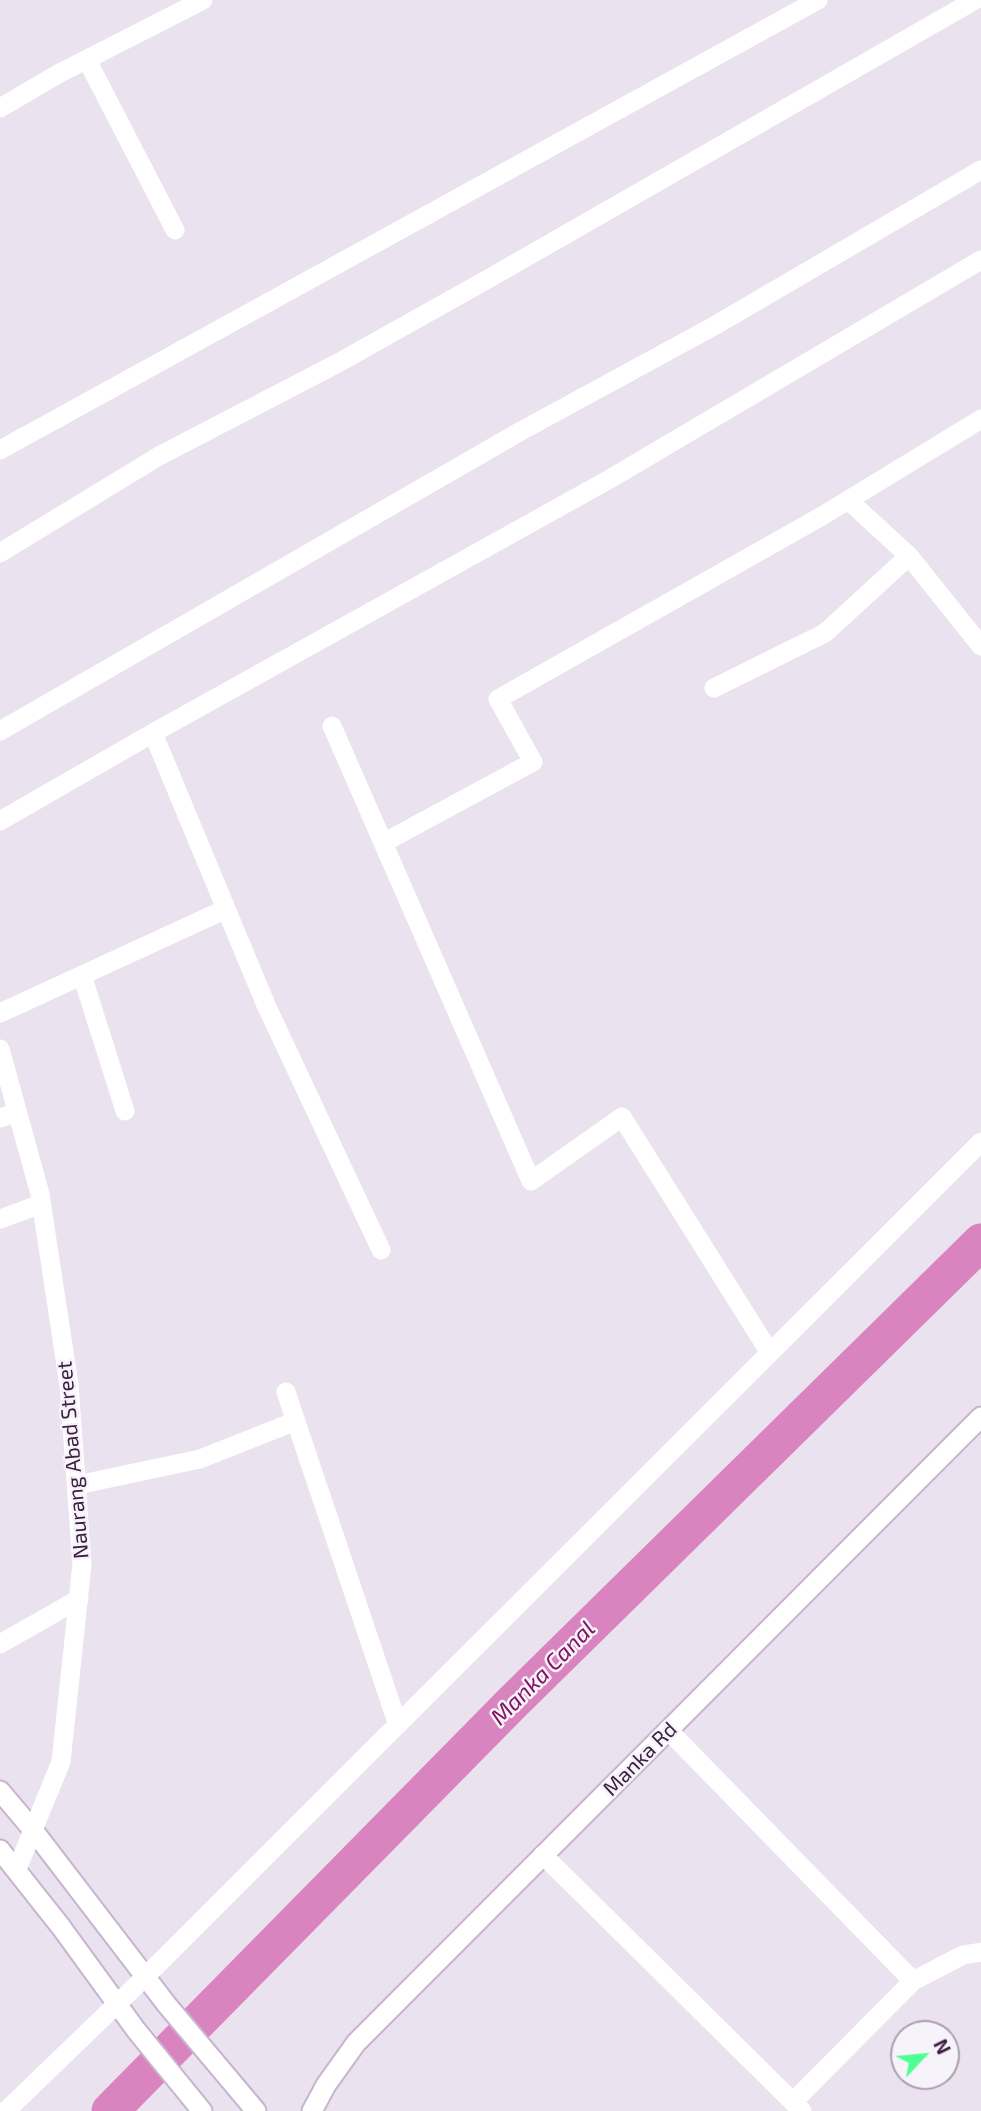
<!DOCTYPE html>
<html>
<head>
<meta charset="utf-8">
<style>
	body { margin:0 }
	#map { position:relative; width:981px; height:2111px; overflow:hidden; background:#eae2ee; font-family:"Exo 2",sans-serif }
	canvas { display:block }
	.north { position:absolute; left:890px; top:2020px; width:70px; height:70px; box-sizing:border-box; background:#f7f3fa; border:2px solid #ad9fb0; border-radius:50%; rotate:64deg; font-size:19px; font-weight:700; line-height:28px; text-align:center; color:#3d2041 }
	.north::after { content:''; display:block; margin:auto; width:24px; height:32px; background:#4eff93; clip-path:polygon(50% 0,100% 100%,50% 72%,0 100%) }
</style>
</head>
<body>
<div id="map">
<canvas width="981" height="2111"></canvas>
<div class="north">N</div>
</div>
<script>
const context = document.querySelector('canvas').getContext('2d');
context.lineJoin = 'round';
function poly(rows) {
  const path = new Path2D();
  for (const r of rows) {
    path.moveTo(r[0], r[1]);
    for (let i = 2; i < r.length; i += 2) path.lineTo(r[i], r[i + 1]);
  }
  return path;
}
function trace(path, color, width, dash) {
  context.strokeStyle = color;
  context.lineWidth = width;
  context.lineCap = dash ? 'butt' : 'round';
  context.setLineDash(dash || []);
  context.stroke(path);
}
function label(font, color, halo, rows, align = 'center') {
  context.font = font + ' "Exo 2",sans-serif';
  context.lineWidth = 5;
  context.setLineDash([]);
  context.textBaseline = 'middle';
  context.strokeStyle = halo;
  context.fillStyle = color;
  for (const [text, x, y, turn = 0] of rows) {
    context.save();
    context.translate(x, y);
    context.rotate((+turn || 0) * Math.PI / 180);
    context.textAlign = isNaN(turn) ? turn : align;
    if (halo) context.strokeText(text, 0, 0);
    context.fillText(text, 0, 0);
    context.restore();
  }
}
const canal = poly([
	[110,2111,513,1702,981,1242]
]);
const minor = poly([
	[87,60,175,230],
	[0,108,58,74,203,0],
	[0,450,818,0],
	[848,500,909,556,981,646],
	[0,553,159,456,338,363,488,279,975,0],
	[714,688,825,633,909,556],
	[332,726,531,1181,622,1117,770,1353],
	[0,731,521,431,714,326,981,170],
	[153,733,266,1005,381,1250],
	[0,821,153,733,608,480,981,260],
	[383,843,533,762,498,699,822,516,981,419],
	[82,975,125,1111],
	[0,1013,226,909],
	[0,1118,17,1112],
	[0,1219,41,1204],
	[286,1392,398,1725],
	[77,1485,200,1459,296,1421],
	[0,1644,79,1599],
	[668,1730,913,1981],
	[543,1855,802,2111],
	[145,1977,981,1142],
	[793,2102,913,1981,963,1955,981,1952]
]);
const tertiary = poly([
	[0,1049,40,1194,69,1385,82,1564,61,1762,17,1869],
	[6,2111,145,1977]
]);
const secondary = poly([
	[0,1791,33,1830,167,2005,256,2111],
	[0,1850,61,1927,136,2030,202,2111],
	[312,2111,326,2085,356,2043,981,1417]
]);
const streetNames = [
	["Naurang Abad Street",73,1460,-95],
	["Manka Rd",640,1759,-45]
];
const waterNames = [
	["Manka Canal",543,1673,-45]
];
trace(canal, '#d984bf', 37);
trace(secondary, '#c9b4cf', 23);
trace(minor, '#fff', 19);
trace(tertiary, '#fff', 19);
trace(secondary, '#fff', 19);
label('21px', '#3d2041', '#f7f3fa', streetNames);
label('italic 23px', '#841361', '#f7f3fa', waterNames);
</script>
</body>
</html>
